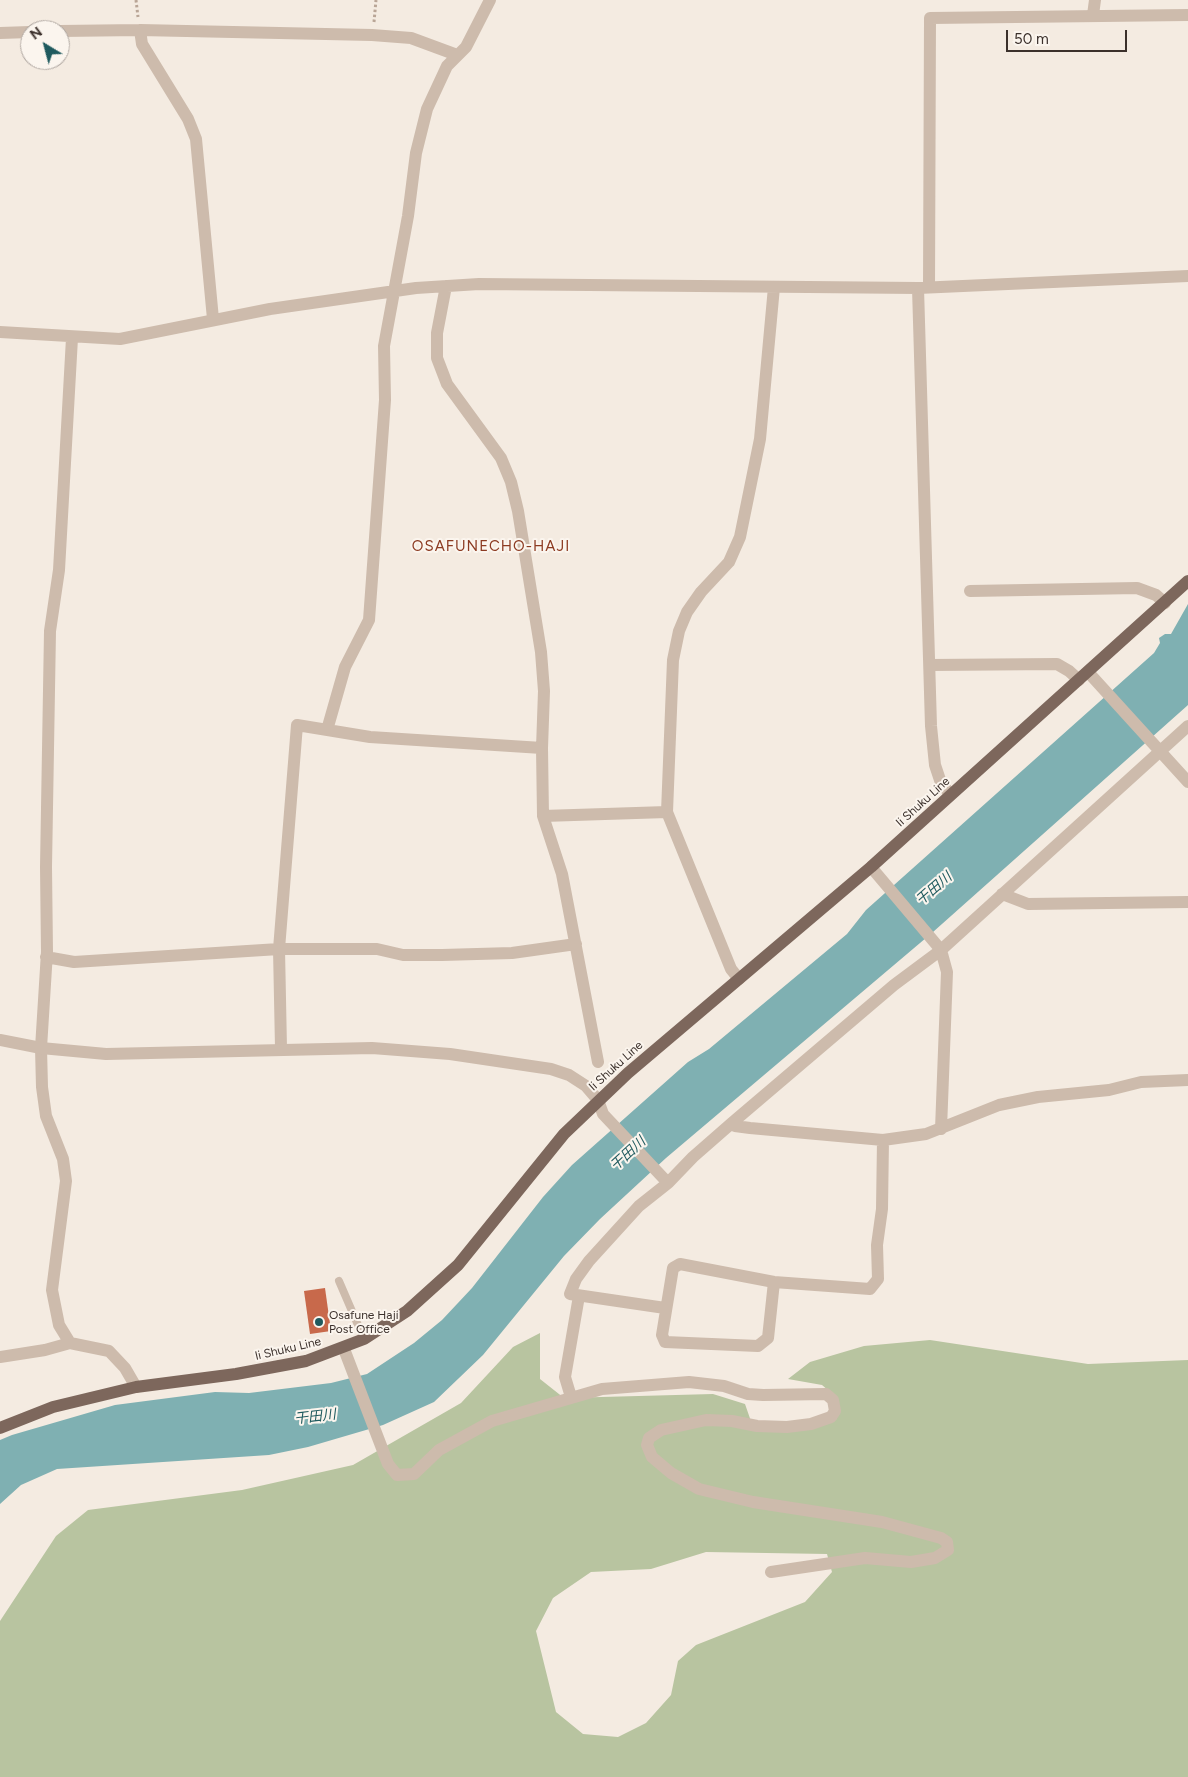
<!DOCTYPE html>
<html>
<head>
<meta charset="utf-8">
<style>
	body { margin:0 }
	#map { position:relative; width:1188px; height:1777px; overflow:hidden; background:#f4ebe1; font-family:Figtree,sans-serif }
	canvas { display:block }
	.north { position:absolute; left:20px; top:20px; width:50px; height:50px; box-sizing:border-box; background:#fbf5ee; border:1px solid #aea6a0; border-radius:50%; rotate:323deg; font-size:14px; font-weight:700; line-height:20px; text-align:center; color:#3b302b }
	.north::after { content:''; display:block; margin:auto; width:18px; height:22px; background:#1f5a5e; clip-path:polygon(50% 0,100% 100%,50% 72%,0 100%) }
	.scale { position:absolute; left:1006px; top:30px; width:121px; height:22px; box-sizing:border-box; border:2px solid #3b302b; border-top:0; padding-left:6px; font-size:15px; line-height:18px; white-space:nowrap; color:#3b302b; -webkit-text-stroke:4px #fbf5ee; paint-order:stroke }
</style>
</head>
<body>
<div id="map">
<canvas width="1188" height="1777"></canvas>
<div class="north">N</div>
<div class="scale">50 m</div>
</div>
<script>
const context = document.querySelector('canvas').getContext('2d');
context.lineJoin = 'round';
function fillPath(path, color) {
  context.fillStyle = color;
  context.fill(path, 'evenodd');
}
function poly(rows) {
  const path = new Path2D();
  for (const r of rows) {
    path.moveTo(r[0], r[1]);
    for (let i = 2; i < r.length; i += 2) path.lineTo(r[i], r[i + 1]);
  }
  return path;
}
function trace(path, color, width, dash) {
  context.strokeStyle = color;
  context.lineWidth = width;
  context.lineCap = dash ? 'butt' : 'round';
  context.setLineDash(dash || []);
  context.stroke(path);
}
function label(font, color, halo, rows, align = 'center') {
  context.font = font + ' Figtree,"Noto Sans JP",sans-serif';
  context.lineWidth = 4;
  context.setLineDash([]);
  context.textBaseline = 'middle';
  context.strokeStyle = halo;
  context.fillStyle = color;
  for (const [text, x, y, turn = 0] of rows) {
    context.save();
    context.translate(x, y);
    context.rotate((+turn || 0) * Math.PI / 180);
    context.textAlign = isNaN(turn) ? turn : align;
    if (halo) context.strokeText(text, 0, 0);
    context.fillText(text, 0, 0);
    context.restore();
  }
}
const green = poly([
	[540,1333,540,1379,564,1398,713,1394,745,1404,754,1430,837,1419,836,1397,822,1385,788,1379,810,1362,864,1346,930,1340,1088,1364,1188,1360,1188,1777,0,1777,0,1621,56,1536,88,1510,242,1490,353,1465,461,1403,513,1347],
	[706,1552,827,1554,832,1572,805,1602,696,1645,678,1661,671,1695,646,1723,618,1737,583,1734,556,1712,536,1631,553,1598,591,1572,651,1569]
]);
const water = poly([
	[1188,604,1188,705,933,932,666,1158,600,1219,564,1256,483,1355,434,1402,383,1425,308,1447,269,1455,57,1469,21,1485,0,1504,0,1440,12,1435,115,1405,215,1392,249,1393,331,1383,367,1374,414,1343,442,1320,472,1288,543,1197,572,1165,688,1062,709,1049,847,934,866,910,1154,653,1160,643,1159,638,1165,634,1171,634]
]);
const building = poly([
	[325,1288,331,1331,310,1334,304,1291]
]);
const path = poly([
	[136,0,138,17],
	[374,22,376,0]
]);
const service = poly([
	[339,1281,364,1339]
]);
const minor = poly([
	[1093,15,1095,0],
	[140,30,142,44,188,119,196,139,213,319],
	[60,31,140,30,372,35,411,38,457,55],
	[0,33,30,32],
	[446,286,437,333,437,358,447,384,501,458,511,482,518,511,541,652,544,691,542,748],
	[929,287,930,18,1188,15],
	[918,288,931,726,935,765,940,780,950,795],
	[0,332,120,339,270,309,416,288,479,284,918,288,1188,276],
	[970,591,1137,588,1156,595,1165,603],
	[930,665,1057,664,1069,671,1079,680],
	[1088,672,1188,782],
	[327,730,345,667,369,620,385,400,384,346,408,216,416,153,427,109,447,66,466,47,490,0],
	[667,812,673,660,679,631,687,612,701,592,729,562,740,537,760,439,774,287],
	[871,867,941,950,947,972,941,1129],
	[1002,894,1028,904,1188,902],
	[46,957,74,962,279,949,377,949,403,955,442,955,512,953,576,944],
	[281,1048,279,949,297,725,370,737,542,748,543,816],
	[598,1062,562,874,543,816,667,812,731,969,739,979],
	[598,1100,603,1114,668,1183,693,1157,733,1122,894,985,941,950,1188,726],
	[733,1122,735,1126,750,1128,883,1140,926,1134,999,1105,1038,1097,1109,1090,1141,1082,1188,1080],
	[774,1282,768,1338,758,1346,665,1342,662,1335,673,1268,680,1264,774,1282,870,1289,878,1279,877,1245,882,1209,883,1140],
	[665,1308,570,1294,576,1279,589,1261,639,1206,668,1183],
	[70,1343,59,1325,52,1290,66,1181,63,1159,46,1116,42,1087,41,1048,47,952,46,867,50,631,59,570,72,338],
	[344,1349,388,1464,397,1475,414,1474,439,1450,492,1421,602,1389,689,1382,724,1386,748,1394,763,1395,826,1394,833,1400,835,1411,831,1417,811,1424,787,1427,757,1426,732,1421,706,1420,661,1430,649,1438,647,1445,652,1457,671,1473,699,1489,753,1502,882,1522,941,1538,947,1542,948,1550,935,1558,911,1562,865,1558,771,1572],
	[0,1357,45,1350,70,1343,109,1351,125,1368,136,1387],
	[571,1397,565,1377,579,1296]
]);
const tertiary = poly([
	[0,1040,41,1048,106,1054,372,1048,450,1054,551,1069,569,1075,586,1086,598,1100]
]);
const primary = poly([
	[0,1428,53,1407,136,1387,236,1374,306,1361,364,1339,407,1311,458,1265,564,1134,628,1073,871,867,1188,581]
]);
const markers = [
	[319,1322,5,"#1f5a5e"]
];
const streetNames = [
	["Ii Shuku Line",923,802,-42],
	["Ii Shuku Line",616,1066,-42],
	["Ii Shuku Line",288,1349,-13]
];
const poiNames = [
	["Osafune Haji",329,1315],
	["Post Office",329,1329]
];
const waterNames = [
	["干田川",934,889,-41],
	["干田川",628,1154,-43],
	["干田川",315,1417,-7]
];
const quarterNames = [
	["OSAFUNECHO-HAJI",491,547]
];
fillPath(green, '#b8c4a0');
fillPath(water, '#7fb0b2');
fillPath(building, '#c8694b');
trace(path, '#b9a596', 3, [2.5, 2.5]);
trace(service, '#cdbbac', 8);
trace(minor, '#cdbbac', 12);
trace(tertiary, '#cdbbac', 12);
trace(primary, '#7d675c', 12);
for (const [x, y, r, color] of markers) {
  const dot = new Path2D();
  dot.arc(x, y, r, 0, 2 * Math.PI);
  context.fillStyle = color;
  context.fill(dot);
  trace(dot, '#fbf5ee', 2);
}
label('12px', '#3b302b', '#fbf5ee', streetNames);
label('12px', '#3b302b', '#fbf5ee', poiNames, 'left');
label('italic 14px', '#1f5a5e', '#fbf5ee', waterNames);
context.letterSpacing = '1px';
label('15px', '#8c3b22', '#fbf5ee', quarterNames);
context.letterSpacing = '0px';
</script>
</body>
</html>
